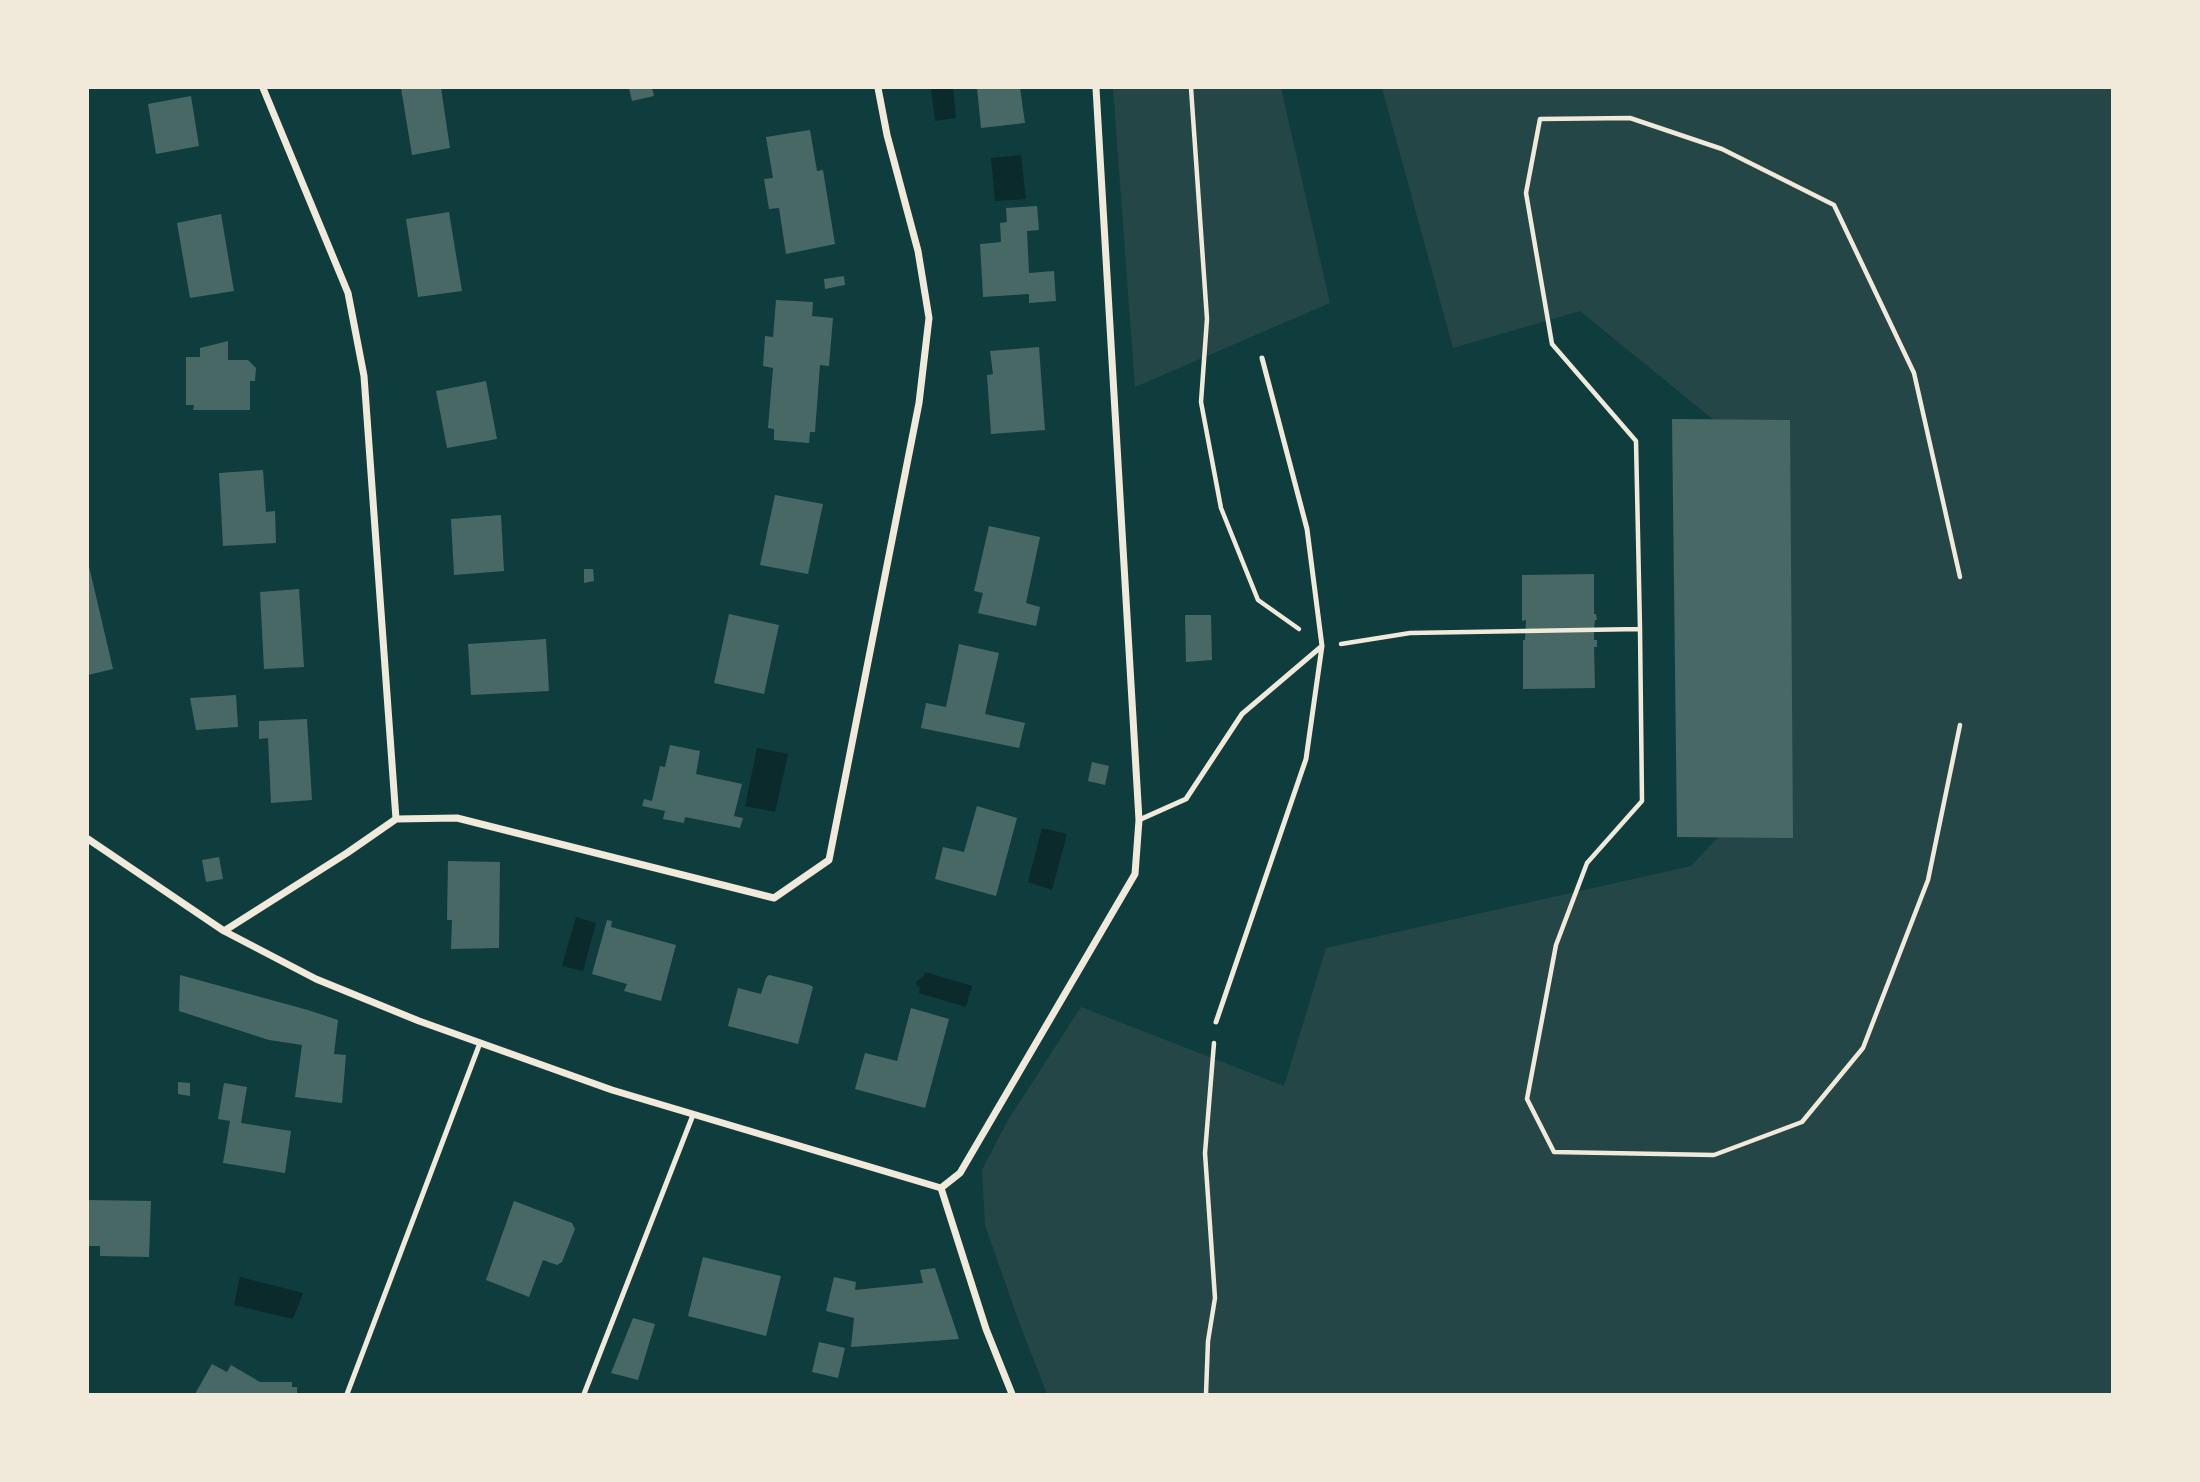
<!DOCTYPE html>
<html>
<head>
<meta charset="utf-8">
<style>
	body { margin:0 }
	#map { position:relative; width:2200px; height:1482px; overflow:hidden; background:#0f3d3e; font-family:"Titillium Web",sans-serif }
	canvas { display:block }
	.frame { position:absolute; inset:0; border:89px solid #f1e9da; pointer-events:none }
</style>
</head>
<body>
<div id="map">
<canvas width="2200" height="1482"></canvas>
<div class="frame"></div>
</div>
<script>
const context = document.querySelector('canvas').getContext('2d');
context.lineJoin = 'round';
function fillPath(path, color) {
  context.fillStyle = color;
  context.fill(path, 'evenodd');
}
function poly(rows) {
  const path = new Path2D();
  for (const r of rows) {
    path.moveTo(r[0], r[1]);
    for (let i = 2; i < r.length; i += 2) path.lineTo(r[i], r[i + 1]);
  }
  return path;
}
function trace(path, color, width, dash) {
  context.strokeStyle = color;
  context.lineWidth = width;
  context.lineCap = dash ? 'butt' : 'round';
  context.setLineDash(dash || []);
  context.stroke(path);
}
const green = poly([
	[1113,88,1281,88,1330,303,1135,387],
	[1382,88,2112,88,2112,1394,1047,1394,1019,1322,985,1225,982,1170,1008,1120,1081,1007,1284,1086,1326,948,1691,866,1771,781,1737,439,1580,311,1453,348]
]);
const water = poly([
	[931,88,953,88,956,118,935,121],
	[1021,155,1026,199,995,201,991,158],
	[757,748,788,754,775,812,745,806],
	[1042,828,1067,834,1052,890,1028,882],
	[576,917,596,923,583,971,562,966],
	[925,972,972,986,966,1007,919,993,920,988,916,984,917,981,923,977],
	[240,1277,303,1293,293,1319,234,1305]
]);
const building = poly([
	[401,88,441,88,450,148,412,155],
	[629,88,652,88,654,96,632,101],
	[977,88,1020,88,1025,123,981,128],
	[191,96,199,146,156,154,148,104],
	[810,130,817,171,823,170,835,244,786,254,779,208,769,209,764,179,773,178,766,137],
	[1037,206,1039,230,1027,231,1029,273,1054,271,1056,301,1029,303,1029,294,983,297,980,244,1001,242,1000,223,1007,222,1006,208],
	[449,212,462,291,418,297,406,219],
	[221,214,234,291,190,298,177,223],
	[844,276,845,285,825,289,824,279],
	[776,300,813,302,812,316,833,318,829,366,820,365,815,432,810,432,809,443,774,440,774,429,768,428,773,368,763,366,765,336,773,337],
	[228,341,228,360,248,360,256,368,255,381,250,381,250,410,193,410,194,405,186,405,186,357,200,357,200,348],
	[1039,347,1045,430,991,434,987,375,993,374,990,351],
	[486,381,497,439,447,448,436,391],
	[1672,419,1790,420,1793,838,1677,837],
	[263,470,266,512,275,511,276,543,223,546,219,473],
	[775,495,823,504,808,574,760,565],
	[501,515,504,571,454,575,451,519],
	[989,526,1040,537,1026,603,1040,607,1036,626,978,613,983,593,974,591],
	[88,562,113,669,88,675],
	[584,569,593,569,594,581,584,583],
	[1594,574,1594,614,1596,614,1597,620,1595,620,1594,629,1594,640,1597,640,1597,647,1594,647,1595,688,1523,689,1523,640,1525,640,1526,620,1522,621,1522,575],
	[299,589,304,667,264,669,260,592],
	[729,614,779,625,764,694,714,683],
	[1185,615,1211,615,1212,660,1186,662],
	[546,639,549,691,471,695,468,644],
	[959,644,999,653,985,714,1025,723,1019,748,921,728,926,703,946,707],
	[236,695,238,727,196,730,190,698],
	[307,719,312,800,271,803,268,738,259,739,259,721],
	[670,745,700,751,696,774,742,784,734,816,743,818,740,828,685,817,684,823,663,819,665,811,642,806,644,799,652,801,660,766,665,767],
	[1092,762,1109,766,1105,785,1088,781],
	[977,806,1017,818,996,896,935,879,943,847,964,852],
	[219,857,223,879,206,882,202,860],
	[448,861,500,862,499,948,451,949,452,920,447,920],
	[607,920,612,921,611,927,676,945,661,1001,624,991,627,984,592,974],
	[180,975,308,1010,338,1020,334,1054,346,1055,342,1103,295,1097,302,1045,269,1040,179,1011],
	[769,975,810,985,813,987,798,1044,728,1026,738,988,761,994,766,978],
	[911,1008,949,1019,925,1108,855,1089,865,1053,897,1061],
	[178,1082,190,1083,190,1096,178,1094],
	[224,1083,247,1087,241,1123,291,1131,285,1173,223,1163,230,1121,218,1119],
	[88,1200,151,1201,149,1257,100,1256,100,1246,88,1246],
	[514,1201,572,1223,575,1229,562,1262,557,1265,543,1260,529,1297,486,1280],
	[703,1257,781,1276,766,1336,688,1316],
	[935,1268,959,1339,851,1347,854,1318,826,1311,834,1277,856,1282,855,1290,923,1283,920,1270],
	[633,1318,655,1324,638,1380,611,1373],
	[819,1342,845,1348,838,1378,812,1372],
	[212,1364,227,1372,231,1365,260,1382,292,1382,292,1387,297,1387,297,1394,195,1394]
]);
const path = poly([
	[1191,88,1207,319,1201,402,1221,508,1258,600,1299,629],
	[1341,644,1410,633,1640,629],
	[1960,725,1928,880,1863,1048,1802,1122,1714,1155,1554,1152,1527,1099,1556,945,1587,863,1642,801,1640,629,1636,441,1552,344,1526,193,1540,119,1630,118,1722,149,1834,205,1914,373,1960,577],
	[1206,1394,1208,1341,1215,1298,1205,1153,1214,1043]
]);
const service = poly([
	[1139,820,1186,799,1242,714,1322,646],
	[1216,1022,1306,759,1322,646,1307,529,1262,358],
	[347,1394,480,1043],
	[584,1394,693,1115]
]);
const minor = poly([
	[263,88,348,293,364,376,396,819],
	[88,839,224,931,316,979,419,1021,612,1090,941,1188],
	[224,931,347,853,396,819,457,818,774,898,829,860,919,403,929,318,918,251,887,135,878,88],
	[941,1188,960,1173,1135,874,1139,820,1096,88],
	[941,1188,986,1329,1012,1394]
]);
fillPath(green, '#244646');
fillPath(water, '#0a2a2b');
fillPath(building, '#486865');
trace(path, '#f1e9da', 4.5);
trace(service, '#f1e9da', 5);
trace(minor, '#f1e9da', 7);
</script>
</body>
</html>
